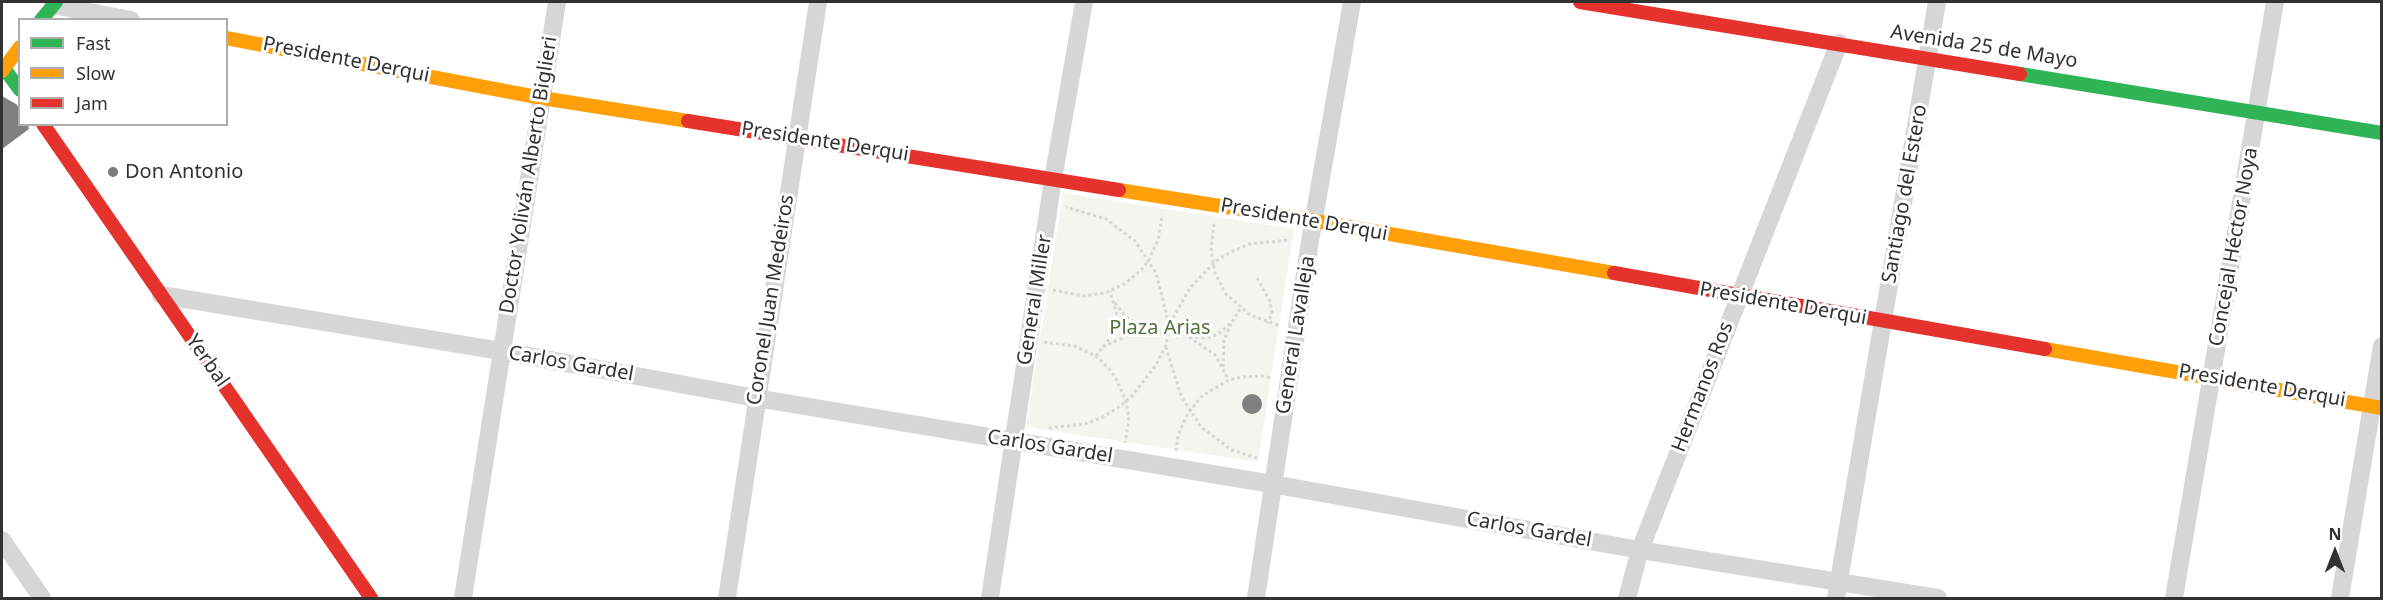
<!DOCTYPE html>
<html>
<head>
<meta charset="utf-8">
<style>
	body { margin:0 }
	#map { position:relative; width:2383px; height:600px; overflow:hidden; background:#fff; font-family:"Noto Sans",sans-serif }
	canvas { display:block }
	.frame { position:absolute; inset:0; border:3px solid #323232; pointer-events:none }
	.legend { position:absolute; left:18px; top:18px; width:210px; height:108px; box-sizing:border-box; background:#fff; border:2px solid #adadad; margin:0; padding:8px 10px; list-style:none; font-size:18px; color:#323232 }
	.legend li { display:flex; align-items:center; gap:12px; height:30px }
	.legend b { width:30px; border:2px solid #adadad }
	.north { position:absolute; left:2305px; top:522px; width:60px; height:60px; -webkit-text-stroke:4px #fff; paint-order:stroke; rotate:0deg; font-size:16px; font-weight:700; line-height:24px; text-align:center; color:#323232 }
	.north::after { content:''; display:block; margin:auto; width:21px; height:27px; background:#323232; clip-path:polygon(50% 0,100% 100%,50% 72%,0 100%) }
</style>
</head>
<body>
<div id="map">
<canvas width="2383" height="600"></canvas>
<div class="frame"></div>
<ul class="legend">
<li><b style="height:8px;background:#30b455"></b>Fast</li>
<li><b style="height:8px;background:#ff9f0a"></b>Slow</li>
<li><b style="height:8px;background:#e5322d"></b>Jam</li>
</ul>
<div class="north">N</div>
</div>
<script>
const context = document.querySelector('canvas').getContext('2d');
context.lineJoin = 'round';
function fillPath(path, color) {
  context.fillStyle = color;
  context.fill(path, 'evenodd');
}
function poly(rows) {
  const path = new Path2D();
  for (const r of rows) {
    if (r.length === 3) {
      path.moveTo(r[0] + r[2], r[1]);
      path.arc(r[0], r[1], r[2], 0, 2 * Math.PI);
      continue;
    }
    path.moveTo(r[0], r[1]);
    for (let i = 2; i < r.length; i += 2) path.lineTo(r[i], r[i + 1]);
  }
  return path;
}
function trace(path, color, width, dash) {
  context.strokeStyle = color;
  context.lineWidth = width;
  context.lineCap = dash ? 'butt' : 'round';
  context.setLineDash(dash || []);
  context.stroke(path);
}
function label(font, color, halo, rows, align = 'center') {
  context.font = font + ' "Noto Sans",sans-serif';
  context.lineWidth = 6;
  context.setLineDash([]);
  context.textBaseline = 'middle';
  context.strokeStyle = halo;
  context.fillStyle = color;
  for (const [text, x, y, turn = 0] of rows) {
    context.save();
    context.translate(x, y);
    context.rotate((+turn || 0) * Math.PI / 180);
    context.textAlign = isNaN(turn) ? turn : align;
    if (halo) context.strokeText(text, 0, 0);
    context.fillText(text, 0, 0);
    context.restore();
  }
}
const green = poly([
	[1063,193,1294,229,1258,462,1026,427]
]);
const building = poly([
	[2,96,16,104,20,109,20,124,28,124,29,129,2,149],
	[1252,404,10]
]);
const path = poly([
	[1214,224,1211,251,1215,273,1225,293,1250,315,1280,326],
	[1257,278,1270,301,1272,314,1267,323],
	[1053,290,1083,296,1105,293,1126,283,1142,269,1149,260,1158,240,1162,216],
	[1115,303,1126,317,1148,331],
	[1170,323,1190,288,1216,261,1233,251,1250,244,1289,240],
	[1189,337,1215,355,1229,380],
	[1044,342,1074,346,1096,356,1110,370,1116,379,1126,401,1129,421,1125,443],
	[1103,347,1133,333,1149,332,1207,338,1218,334,1232,322,1240,309],
	[1166,347,1181,396,1201,427,1232,450,1259,459],
	[1096,356,1115,331,1118,319,1110,291],
	[1223,367,1224,340,1231,324],
	[1049,428,1085,424,1103,417,1119,407,1132,396,1156,365,1166,345,1169,324,1156,273,1135,241,1106,219,1066,207],
	[1176,451,1178,435,1187,415,1201,397,1210,391,1229,380,1242,377,1262,376,1272,378]
]);
const street = poly([
	[53,5,131,20],
	[161,295,501,351,756,398,1272,484,1640,550,1938,598],
	[2,540,42,598],
	[463,598,557,2],
	[727,598,818,2],
	[990,598,1053,179,1084,2],
	[1256,598,1310,241,1352,2],
	[1627,598,1640,550,1839,43],
	[1836,598,1937,2],
	[2174,598,2275,2],
	[2340,598,2382,346]
]);
const fast = poly([
	[41,20,56,2],
	[4,68,20,90],
	[2020,74,2382,133]
]);
const slow = poly([
	[226,38,542,98,688,121],
	[2,71,20,47],
	[1119,190,1315,221,1614,273],
	[2045,349,2382,408]
]);
const jam = poly([
	[1580,2,2020,74],
	[688,121,1119,190],
	[43,124,371,598],
	[1614,273,2045,349]
]);
const markers = [
	[113,172,6,"#7a7a7a"]
];
const streetNames = [
	["Avenida 25 de Mayo",1984,47,9],
	["Presidente Derqui",346,60,11],
	["Presidente Derqui",825,142,9],
	["Doctor Yoliván Alberto Biglieri",529,175,-81],
	["Santiago del Estero",1905,194,-80],
	["Presidente Derqui",1304,220,10],
	["Concejal Héctor Noya",2234,247,-80],
	["Coronel Juan Medeiros",771,300,-81],
	["General Miller",1035,300,-81],
	["Presidente Derqui",1783,304,10],
	["General Lavalleja",1296,335,-81],
	["Yerbal",207,361,55],
	["Carlos Gardel",571,364,10],
	["Presidente Derqui",2262,386,10],
	["Hermanos Ros",1703,387,-69],
	["Carlos Gardel",1050,447,9],
	["Carlos Gardel",1529,530,10]
];
const poiNames = [
	["Don Antonio",125,172]
];
const parkNames = [
	["Plaza Arias",1160,328]
];
fillPath(green, '#f2f6ee');
fillPath(building, '#808080');
trace(path, '#d6d6d6', 3, [3, 3]);
trace(street, '#d6d6d6', 18);
trace(fast, '#30b455', 14);
trace(slow, '#ff9f0a', 14);
trace(jam, '#e5322d', 14);
for (const [x, y, r, color] of markers) {
  const dot = new Path2D();
  dot.arc(x, y, r, 0, 2 * Math.PI);
  context.fillStyle = color;
  context.fill(dot);
  trace(dot, '#fff', 2);
}
label('20px', '#323232', '#fff', streetNames);
label('20px', '#323232', '#fff', poiNames, 'left');
label('20px', '#526f3d', '#fff', parkNames);
</script>
</body>
</html>
